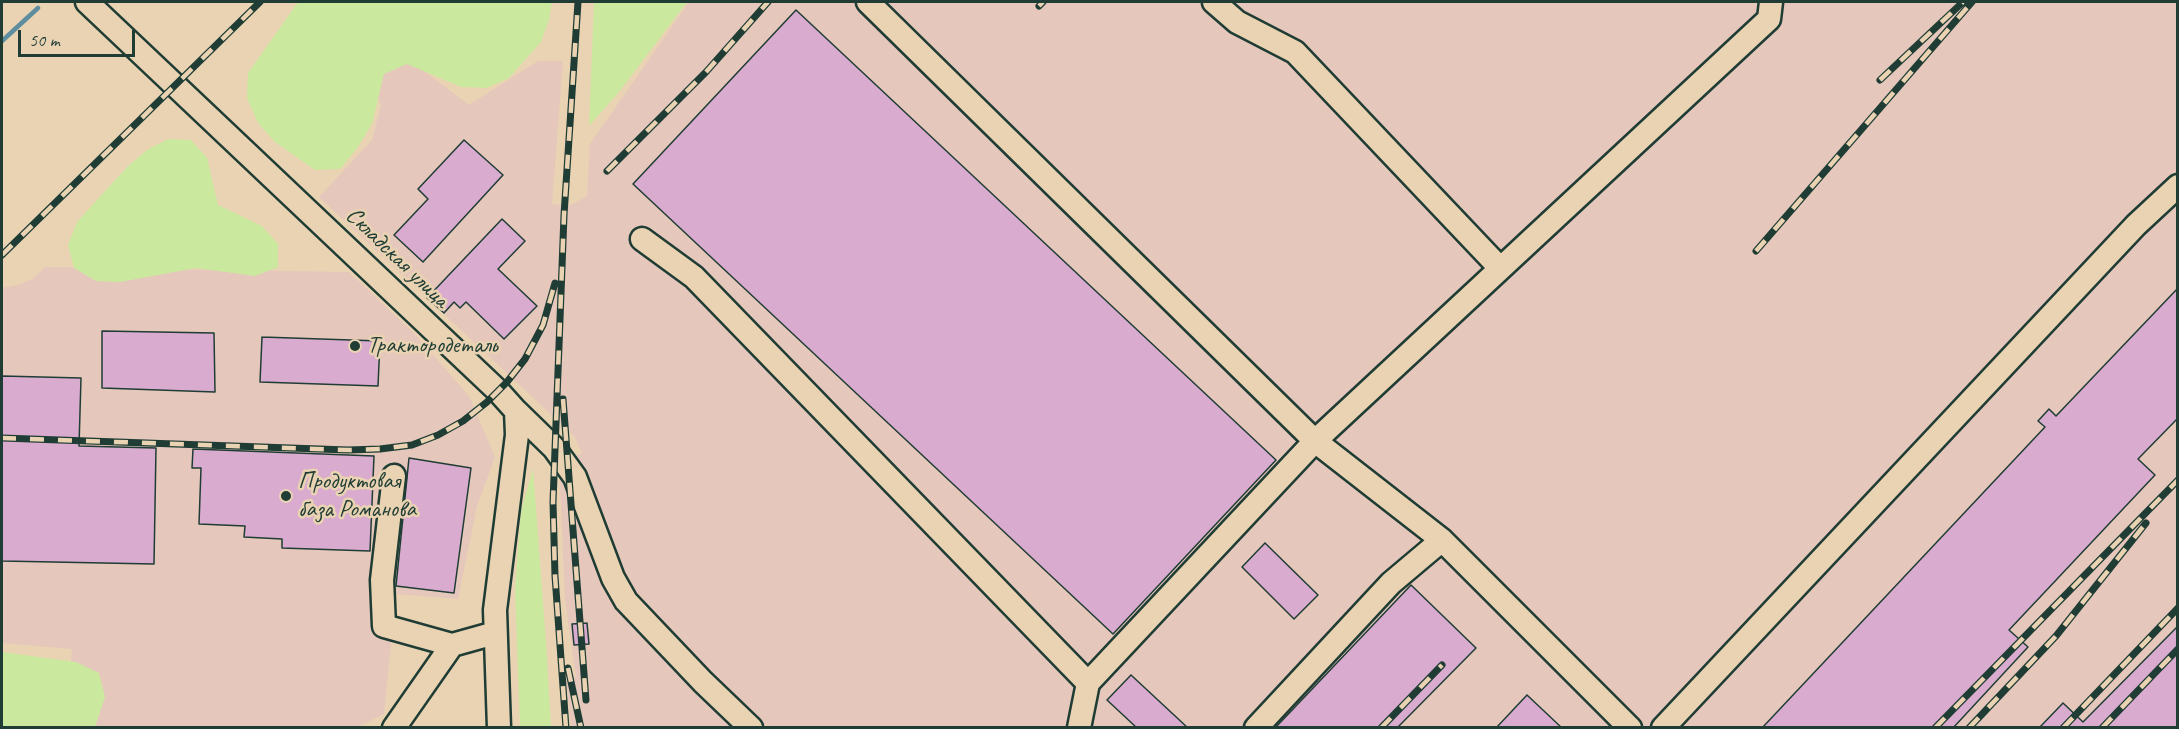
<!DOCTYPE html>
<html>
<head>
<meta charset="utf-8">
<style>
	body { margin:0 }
	#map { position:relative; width:2179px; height:729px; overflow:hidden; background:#ead3b3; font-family:Caveat,sans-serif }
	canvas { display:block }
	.frame { position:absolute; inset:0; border:3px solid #1f3d34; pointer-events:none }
	.scale { position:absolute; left:18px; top:30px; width:117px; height:27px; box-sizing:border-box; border:3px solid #1f3d34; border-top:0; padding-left:8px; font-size:18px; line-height:21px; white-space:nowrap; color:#1f3d34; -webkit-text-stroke:4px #ead3b3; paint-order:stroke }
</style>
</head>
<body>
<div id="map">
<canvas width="2179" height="729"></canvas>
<div class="frame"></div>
<div class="scale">50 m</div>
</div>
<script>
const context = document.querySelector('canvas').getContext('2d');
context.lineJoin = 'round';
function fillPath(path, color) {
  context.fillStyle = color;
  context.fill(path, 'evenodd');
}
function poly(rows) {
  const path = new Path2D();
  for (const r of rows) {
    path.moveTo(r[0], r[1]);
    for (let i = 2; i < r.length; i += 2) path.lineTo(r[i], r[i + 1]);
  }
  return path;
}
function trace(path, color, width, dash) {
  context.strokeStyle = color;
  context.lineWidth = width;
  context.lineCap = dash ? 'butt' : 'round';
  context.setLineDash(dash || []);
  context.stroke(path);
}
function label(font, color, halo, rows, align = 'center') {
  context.font = font + ' Caveat,sans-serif';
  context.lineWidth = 5;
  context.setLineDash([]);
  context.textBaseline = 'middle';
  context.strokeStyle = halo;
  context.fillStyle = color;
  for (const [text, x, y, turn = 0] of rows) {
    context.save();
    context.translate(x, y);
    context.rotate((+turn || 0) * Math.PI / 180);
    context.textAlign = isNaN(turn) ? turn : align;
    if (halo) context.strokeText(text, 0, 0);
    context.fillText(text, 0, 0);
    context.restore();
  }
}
const built = poly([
	[689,2,2177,2,2177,727,571,727,566,679,576,677,565,599,559,464,582,453,574,436,319,197,372,140,381,105,363,75,398,51,469,105,538,61,563,61,552,204,569,206,587,196,590,144],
	[45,267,349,272,414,333,469,396,495,457,477,506,458,599,396,594,384,714,355,728,63,727,72,649,2,643,2,288,19,285,34,278]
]);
const green = poly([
	[298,2,552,2,549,20,541,42,509,78,487,88,461,87,407,64,384,74,372,124,358,147,340,169,315,170,275,142,258,123,247,98,248,73],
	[594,2,687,2,619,92,589,126],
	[168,139,191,140,207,158,218,205,262,226,278,244,278,267,255,276,196,268,120,282,96,281,74,268,68,245,77,222,128,166,147,150],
	[533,469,546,642,551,727,520,727,515,589,521,511],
	[2,652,76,662,99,673,105,697,95,727,2,727]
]);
const stream = poly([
	[2,41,38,8]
]);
const building = poly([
	[796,10,1276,460,1113,634,633,184,796,10],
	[464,140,503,175,423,262,394,235,428,199,418,189,464,140],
	[502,219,525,241,498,269,537,306,504,339,466,302,460,308,454,302,444,313,427,298,502,219],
	[2178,288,2178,418,2138,459,2155,475,2009,630,2028,647,1953,728,1762,728,2045,427,2038,421,2049,409,2056,416,2178,288],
	[102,331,214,333,215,392,102,388,102,331],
	[262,337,380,341,378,386,260,382,262,337],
	[2,376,81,378,79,446,156,448,154,564,2,561,2,376],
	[193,449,374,456,370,551,282,548,282,539,244,537,245,526,199,524,201,468,192,468,193,449],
	[409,458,471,468,454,593,396,586,409,458],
	[1265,543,1318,595,1294,619,1242,567,1265,543],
	[1411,585,1476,648,1397,728,1275,728,1411,585],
	[587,623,589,644,574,645,572,624,587,623],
	[2178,626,2178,728,2039,728,2063,703,2083,722,2178,626],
	[1131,675,1188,728,1137,728,1107,700,1131,675],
	[1527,695,1562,728,1496,728,1527,695]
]);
const minor = poly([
	[87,2,498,391,516,411,517,435,495,610,499,728],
	[868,2,1315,441,1442,540,1630,728],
	[1214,2,1237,22,1295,52,1499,267],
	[642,239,694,277,1088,683,1315,441,1769,19,1771,2],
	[516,411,554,448,575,477,613,578,626,601,703,682,751,728],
	[394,476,382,580,384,626,452,645],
	[394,728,452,645,495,633],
	[1079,728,1088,683],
	[1256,728,1391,583,1442,540],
	[1663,728,2136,225,2178,186]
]);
const rail = poly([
	[1039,6,1043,2],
	[1880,80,1963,2],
	[607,171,706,72,768,2],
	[1756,251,1972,2],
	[2,255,260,2],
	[563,399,586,700],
	[2,438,348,450,380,449,412,445,438,435,463,421,487,402,507,382,525,359,543,325,555,283],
	[568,668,581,728],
	[566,728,555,576,553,502,564,215,578,2],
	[1381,728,1442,665],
	[1935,728,2178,480],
	[1969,728,2056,636,2146,523],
	[2063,728,2178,608],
	[2102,728,2178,649]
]);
const markers = [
	[355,346,6,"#1f3d34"],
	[286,496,6,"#1f3d34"]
];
const streetNames = [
	["Складская улица",397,258,44]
];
const poiNames = [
	["Трактородеталь",367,346],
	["Продуктовая",298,482],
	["база Романова",298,510]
];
fillPath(built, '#e5c7bb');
fillPath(green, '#cbe89f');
trace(stream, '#5d8d9f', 4.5);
fillPath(building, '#d9abce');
trace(building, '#1f3d34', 1.5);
trace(minor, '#1f3d34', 27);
trace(minor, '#ead3b3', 22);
trace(rail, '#1f3d34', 7);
trace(rail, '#ead3b3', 4.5, [14]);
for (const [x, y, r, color] of markers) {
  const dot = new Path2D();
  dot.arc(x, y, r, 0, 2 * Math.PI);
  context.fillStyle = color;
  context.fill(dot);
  trace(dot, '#ead3b3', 2);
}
label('24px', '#1f3d34', '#ead3b3', streetNames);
label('24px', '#1f3d34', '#ead3b3', poiNames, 'left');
</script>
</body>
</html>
